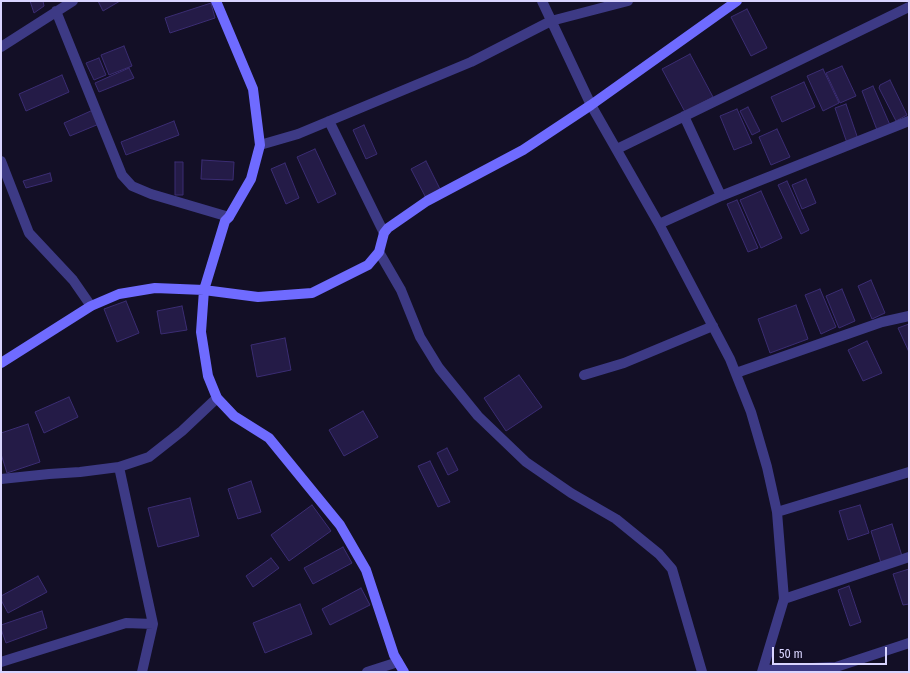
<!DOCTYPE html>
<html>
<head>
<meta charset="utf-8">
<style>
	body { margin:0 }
	#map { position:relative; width:910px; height:673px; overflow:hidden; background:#130f26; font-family:"Fira Sans Condensed",sans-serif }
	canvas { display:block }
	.frame { position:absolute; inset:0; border:2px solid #d9d4ff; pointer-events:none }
	.scale { position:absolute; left:772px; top:647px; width:115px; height:18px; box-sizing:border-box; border:2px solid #d9d4ff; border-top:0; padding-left:5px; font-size:12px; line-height:14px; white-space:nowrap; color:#d9d4ff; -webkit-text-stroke:3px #130f26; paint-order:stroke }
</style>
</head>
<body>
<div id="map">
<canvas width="910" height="673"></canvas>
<div class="frame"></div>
<div class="scale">50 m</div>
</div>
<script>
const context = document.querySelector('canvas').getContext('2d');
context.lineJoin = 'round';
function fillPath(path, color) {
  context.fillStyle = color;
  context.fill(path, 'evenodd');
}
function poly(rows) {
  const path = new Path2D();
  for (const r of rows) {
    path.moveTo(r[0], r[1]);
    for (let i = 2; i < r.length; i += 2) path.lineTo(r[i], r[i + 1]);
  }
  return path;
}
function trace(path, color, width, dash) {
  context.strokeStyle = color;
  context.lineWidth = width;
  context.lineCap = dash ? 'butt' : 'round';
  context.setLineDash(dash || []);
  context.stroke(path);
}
const building = poly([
	[30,1,43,1,44,6,34,13,30,1],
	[98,1,120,1,103,11,98,1],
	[211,3,215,18,170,33,165,18,211,3],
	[747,9,767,48,751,56,731,17,747,9],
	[124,46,132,66,109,75,101,55,124,46],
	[690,54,713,97,685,112,662,69,690,54],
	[99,58,106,75,94,80,86,63,99,58],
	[842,66,856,96,840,103,826,73,842,66],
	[129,68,134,78,99,92,95,83,129,68],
	[823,69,839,103,823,111,807,76,823,69],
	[62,75,69,92,26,111,19,94,62,75],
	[890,80,907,115,896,121,879,88,880,85,890,80],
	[804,82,815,107,782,122,771,97,804,82],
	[873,86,890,125,877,130,862,91,873,86],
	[846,104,858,139,847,143,835,108,846,104],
	[748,107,760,131,752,135,740,111,748,107],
	[737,109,752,143,734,150,720,116,737,109],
	[93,110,99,124,70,136,64,123,93,110],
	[174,121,179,135,126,155,121,142,174,121],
	[364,125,377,154,366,159,353,130,364,125],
	[777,129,790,157,771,165,759,137,777,129],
	[315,149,336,194,318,203,297,157,315,149],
	[202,160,234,162,233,180,201,179,202,160],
	[426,161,441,191,426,198,411,169,426,161],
	[175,162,183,162,183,195,175,195,175,162],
	[285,163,299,198,286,204,271,169,285,163],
	[50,173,52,181,26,188,23,181,50,173],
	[806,179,816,203,802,209,792,185,806,179],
	[787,181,809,230,801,234,778,185,787,181],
	[761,191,782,238,761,248,740,200,761,191],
	[737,200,758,248,748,252,727,204,737,200],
	[871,280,885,313,872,319,858,286,871,280],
	[820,289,836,327,821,334,805,295,820,289],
	[842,289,855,321,839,328,826,296,842,289],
	[126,301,139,333,117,342,104,309,126,301],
	[796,305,808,339,770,353,758,319,796,305],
	[182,306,187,330,161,334,157,311,182,306],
	[909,324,909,352,898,328,909,324],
	[285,338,291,370,257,377,251,345,285,338],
	[867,341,882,373,863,381,848,350,867,341],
	[519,375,542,407,506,431,484,398,519,375],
	[69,397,78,417,44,433,35,412,69,397],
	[363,411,378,437,344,456,329,430,363,411],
	[28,424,40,462,7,473,1,454,1,433,28,424],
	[447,448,458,470,448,475,437,453,447,448],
	[430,461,450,502,438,507,418,466,430,461],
	[251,481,261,512,238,519,228,489,251,481],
	[190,498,199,536,158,547,148,508,190,498],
	[312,505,331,531,289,561,271,535,312,505],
	[860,505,869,533,848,540,839,511,860,505],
	[892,524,902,556,881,563,871,531,892,524],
	[343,547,352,563,313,584,304,568,343,547],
	[271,558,279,568,253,587,246,576,271,558],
	[909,569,909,604,903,605,893,574,909,569],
	[38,576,47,592,8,613,1,600,1,596,38,576],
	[849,586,861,622,850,626,838,590,849,586],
	[361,588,370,605,330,625,322,609,361,588],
	[300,604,312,634,265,653,253,623,300,604],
	[42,611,47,628,6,643,1,629,1,625,42,611]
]);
const street = poly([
	[542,1,591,105,659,224,730,359,751,412,767,467,777,512,784,599,762,672],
	[56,11,122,175,132,186,151,194,229,217],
	[1,47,73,1],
	[684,116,721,196],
	[329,121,384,233],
	[260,145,298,134,471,62,551,21,628,1],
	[617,149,909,7],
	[1,161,29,233,73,280,91,306],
	[659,224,721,196,909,121],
	[379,252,401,290,420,337,439,368,478,416,526,462,571,493,616,519,659,554,672,569,702,672],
	[736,373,882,322,909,316],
	[584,375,624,363,713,326],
	[119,467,153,624,142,672],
	[1,479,49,474,80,472,119,467,149,457,182,431,217,398],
	[777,512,909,472],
	[784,599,909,557],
	[1,662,126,623,153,624],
	[764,670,836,667,909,643],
	[367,672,398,662]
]);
const secondary = poly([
	[216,1,253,89,260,145,251,179,229,217,225,221,204,290,201,332,208,376,217,398,234,416,269,438,340,525,366,570,394,655,404,672],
	[1,363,91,306,119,294,155,288,204,290,258,297,312,293,368,265,379,252,384,233,388,228,427,201,523,150,591,105,737,1]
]);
fillPath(building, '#241b47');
trace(building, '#3b2d73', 1);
trace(street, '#3d3a85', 10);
trace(secondary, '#6f6bff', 10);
</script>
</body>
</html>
